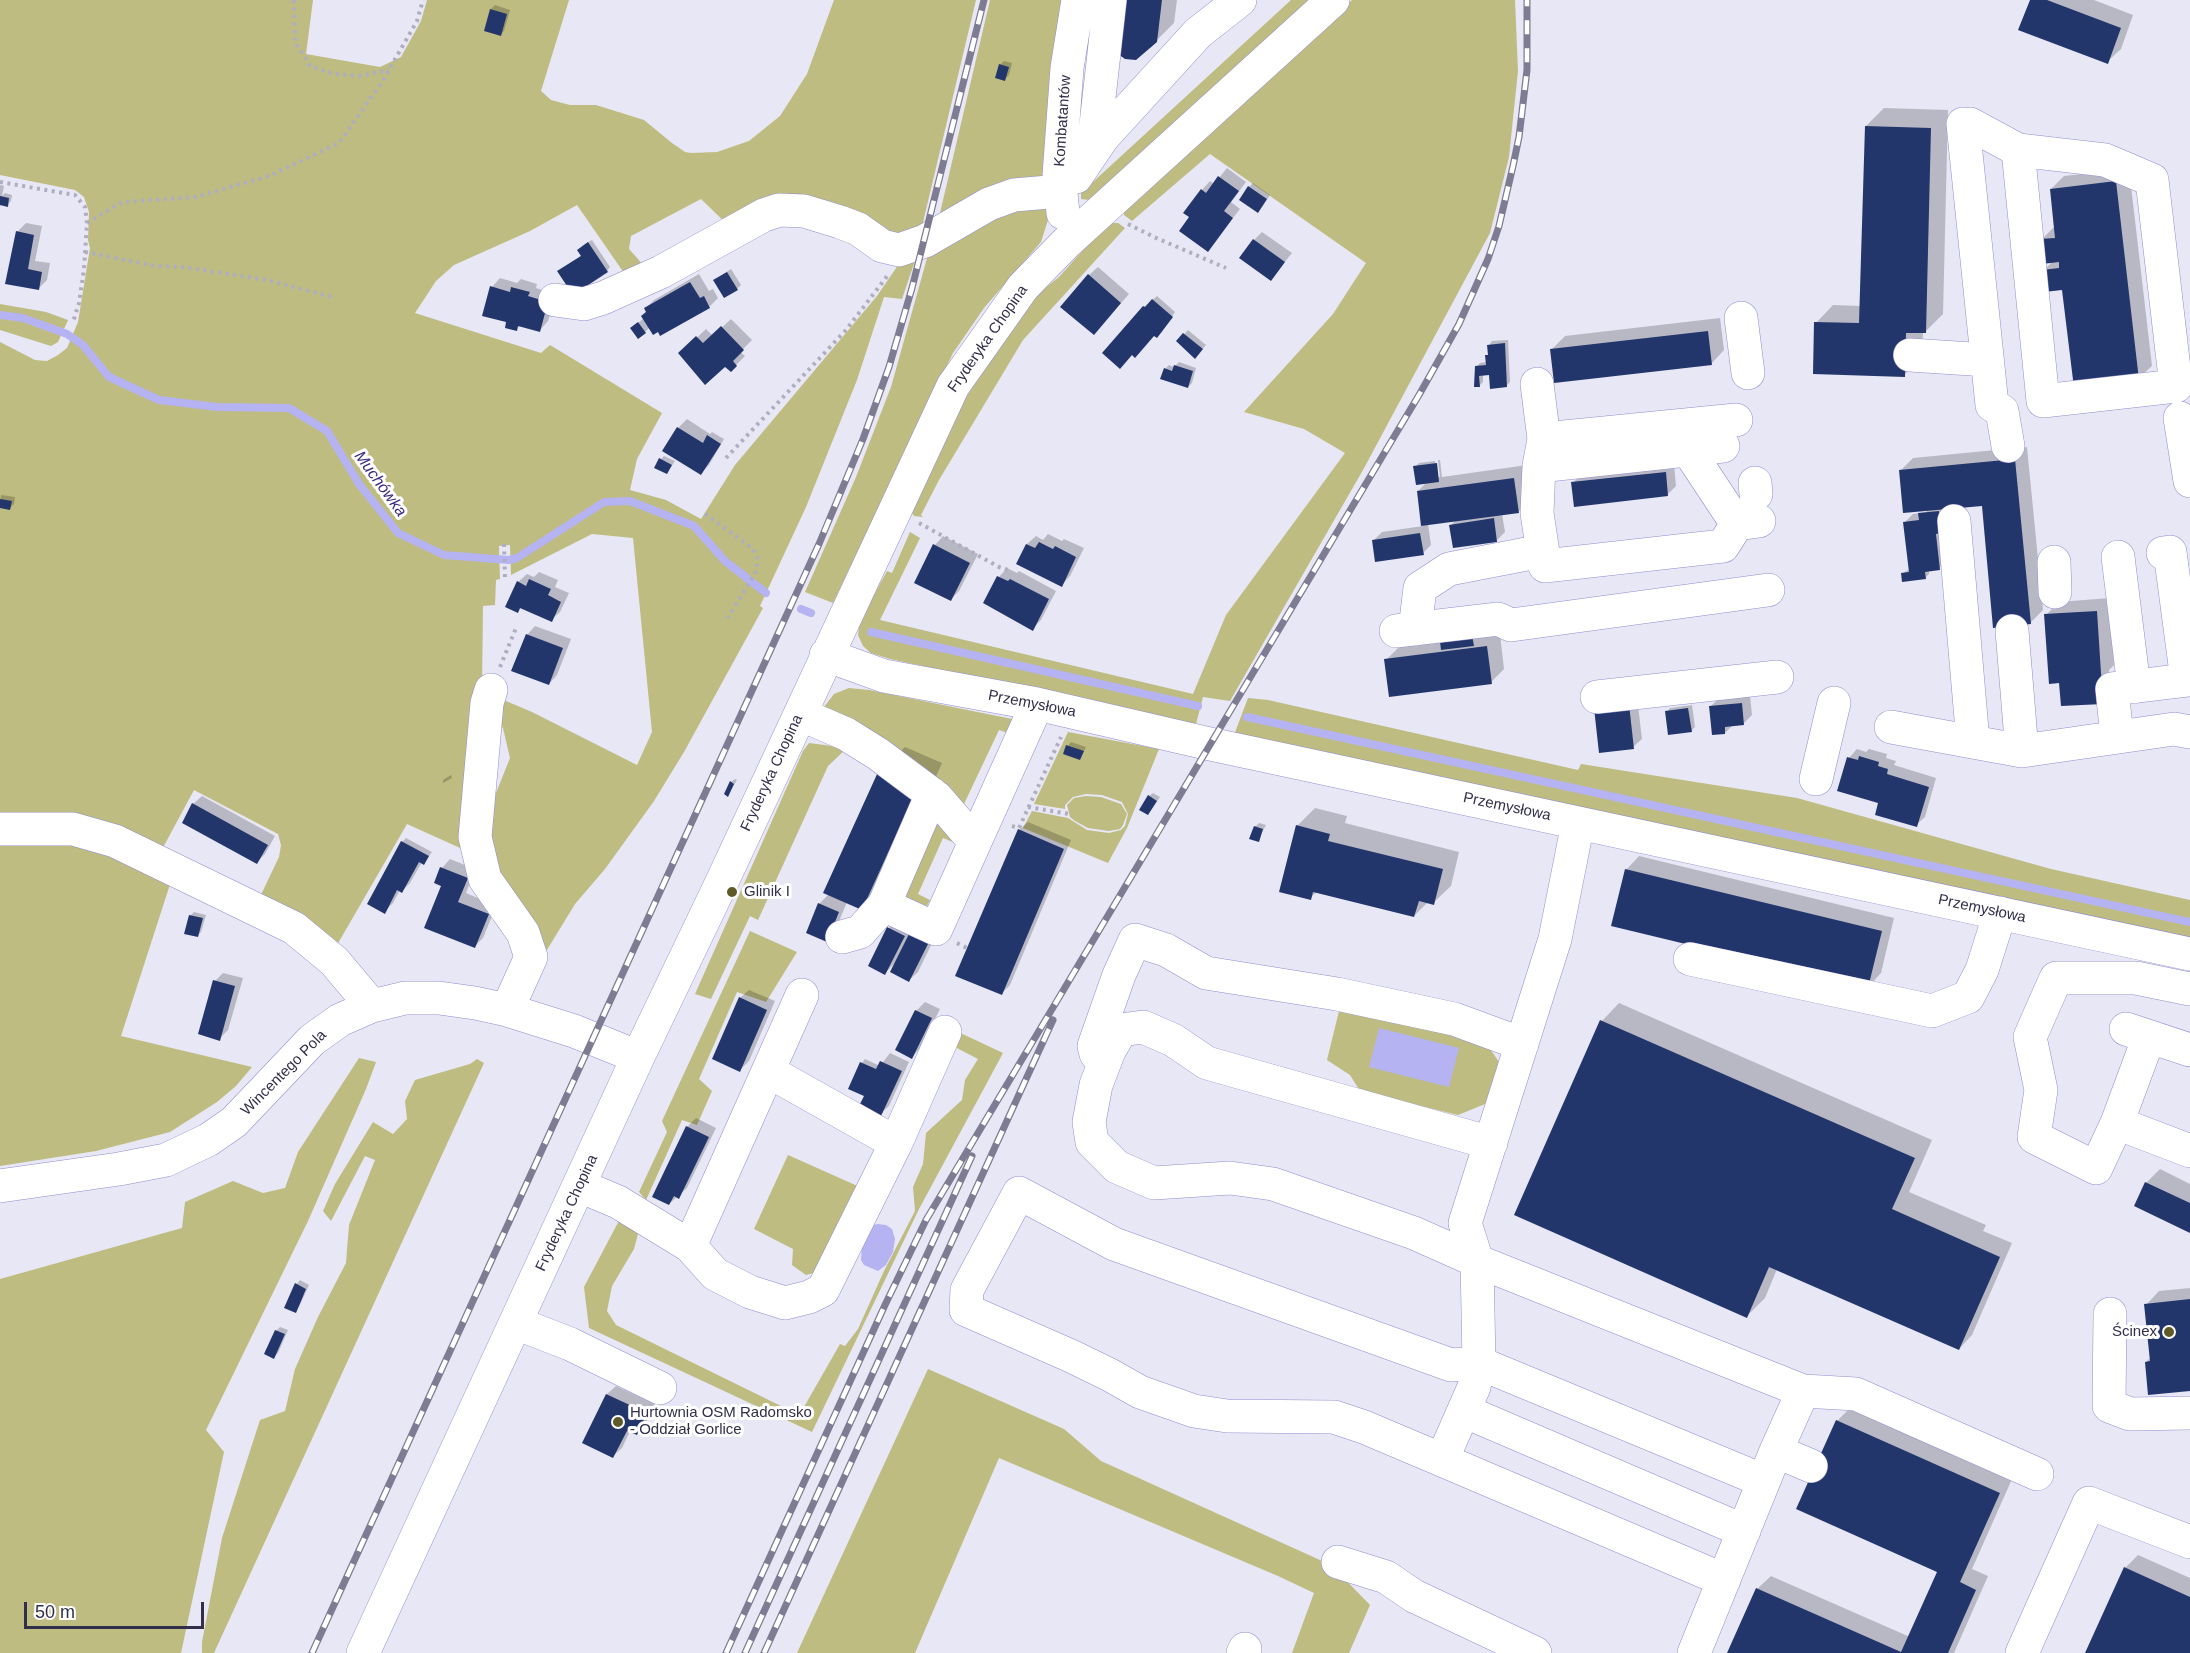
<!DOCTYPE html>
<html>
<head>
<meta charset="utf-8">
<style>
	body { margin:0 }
	#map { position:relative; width:2190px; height:1653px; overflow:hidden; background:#e7e7f5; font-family:Helvetica,sans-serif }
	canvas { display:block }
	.scale { position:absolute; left:24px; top:1602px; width:180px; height:27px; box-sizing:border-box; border:3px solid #312f4a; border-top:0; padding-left:8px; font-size:18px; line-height:21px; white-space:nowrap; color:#312f4a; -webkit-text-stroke:4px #fff; paint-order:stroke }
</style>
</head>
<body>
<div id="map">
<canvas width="2190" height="1653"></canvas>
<div class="scale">50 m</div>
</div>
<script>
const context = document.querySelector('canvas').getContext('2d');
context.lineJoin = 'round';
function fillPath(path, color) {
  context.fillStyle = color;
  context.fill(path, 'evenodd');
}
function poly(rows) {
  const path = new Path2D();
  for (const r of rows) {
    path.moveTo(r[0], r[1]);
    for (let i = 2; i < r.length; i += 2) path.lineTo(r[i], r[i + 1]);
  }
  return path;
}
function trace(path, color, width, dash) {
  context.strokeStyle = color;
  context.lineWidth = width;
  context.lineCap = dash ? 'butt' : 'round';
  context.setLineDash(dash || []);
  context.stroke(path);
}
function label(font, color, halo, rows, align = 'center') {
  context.font = font + ' Helvetica,sans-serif';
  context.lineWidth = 6;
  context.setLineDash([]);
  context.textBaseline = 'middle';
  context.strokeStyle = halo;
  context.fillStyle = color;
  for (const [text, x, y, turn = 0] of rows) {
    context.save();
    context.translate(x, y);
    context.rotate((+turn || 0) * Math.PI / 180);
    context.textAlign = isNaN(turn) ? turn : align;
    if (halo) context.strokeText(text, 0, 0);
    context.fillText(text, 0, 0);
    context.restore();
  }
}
const green = poly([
	[0,0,313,0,306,54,380,67,401,57,421,21,427,0,569,0,541,91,551,100,570,105,596,105,644,120,672,143,685,152,691,153,717,152,749,141,780,116,807,74,834,0,976,0,919,239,856,224,730,227,701,199,631,236,629,249,645,267,624,273,577,205,530,231,454,265,436,281,415,313,541,353,550,345,662,413,637,459,630,490,666,500,701,519,735,465,877,296,905,255,918,252,902,299,884,297,857,380,806,507,760,606,763,608,684,752,654,801,605,869,575,904,542,958,497,886,486,818,510,758,503,728,491,716,494,696,532,712,637,765,652,732,633,538,592,534,511,575,510,545,499,546,500,579,496,580,495,605,483,606,482,688,469,852,407,824,337,945,258,901,279,857,281,845,278,834,194,790,159,855,0,823,0,342,35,360,47,361,58,355,67,348,78,322,90,248,88,240,89,212,84,197,75,190,0,175],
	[990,0,1067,0,1048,182,936,230],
	[1291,0,1314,0,1089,200,1081,199,1081,188,1094,181],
	[1352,0,1515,0,1518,71,1509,157,1490,233,1363,470,1230,701,1203,697,1196,724,890,659,871,653,863,646,858,635,860,620,887,571,892,573,910,532,920,538,880,620,1193,694,1226,615,1345,453,1304,429,1244,412,1333,314,1366,263,1210,154,1132,221,1124,215,1124,209],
	[1048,206,1048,220,1041,242,984,308,953,353,833,603,805,592,856,477,891,387,931,244,977,216],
	[1111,223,1118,223,1125,228,1023,340,939,480,921,515,923,517,914,516,912,513,964,401,1002,337,1028,302,1059,277,1101,230],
	[0,304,46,312,68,320,58,342,51,346,0,330],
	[849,688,869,690,1012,719,1014,735,999,730,964,804,824,707,834,694],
	[1248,698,1268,700,1578,770,1581,764,1797,798,2051,869,2190,900,2190,944,1234,735],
	[1068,732,1159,749,1127,828,1108,863,1023,828,1032,811,1068,818,1087,830,1109,833,1121,830,1125,826,1128,814,1122,802,1102,795,1086,794,1073,797,1065,805,1065,809,1034,804],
	[809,743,847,748,828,766,758,920,750,916,711,999,695,994,803,751],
	[1086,796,1101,797,1121,804,1127,814,1123,825,1120,829,1109,831,1088,828,1075,821,1070,817,1067,805,1074,798],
	[935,819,955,843,943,838,918,894,930,900,927,906,915,901,912,903,903,902],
	[37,834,173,875,121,1036,252,1067,236,1086,217,1102,170,1132,96,1151,0,1166,0,837],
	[750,931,797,952,766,1002,737,992,699,1079,712,1091,697,1125,682,1120,646,1200,639,1192,667,1132,662,1121],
	[1340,1007,1482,1037,1501,1065,1490,1102,1458,1115,1360,1091,1350,1075,1327,1060],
	[954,1030,1003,1053,919,1209,812,1432,589,1328,584,1287,622,1215,638,1234,634,1249,612,1286,607,1311,616,1325,785,1408,804,1407,840,1344,845,1346,858,1329,884,1271,915,1211,913,1187,923,1164,926,1133,962,1100,965,1080,978,1059,949,1044],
	[359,1058,376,1062,366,1089,308,1221,206,1430,224,1452,181,1653,0,1653,0,1279,182,1228,185,1202,233,1181,263,1193,285,1188,298,1152],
	[477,1059,484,1063,214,1653,202,1653,202,1642,222,1538,260,1420,285,1411,295,1369,318,1317,346,1263,349,1225,375,1160,365,1156,331,1221,323,1211,335,1184,373,1122,393,1134,407,1119,405,1101,415,1080,470,1064],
	[788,1155,862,1188,825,1270,806,1275,792,1265,793,1249,754,1229],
	[928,1369,1064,1429,1101,1461,1331,1565,1370,1605,1349,1653,1292,1653,1314,1593,1278,1576,999,1458,915,1653,797,1653]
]);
const water = poly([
	[1379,1028,1459,1048,1449,1087,1369,1067],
	[878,1224,886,1225,892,1229,895,1239,893,1252,886,1265,878,1271,864,1265,861,1260,862,1245,872,1225]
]);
const shadow = poly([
	[1118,0,1177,0,1174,23,1156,41],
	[2031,0,2094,0,2133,15,2121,49,2107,62],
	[495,5,510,10,504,31,501,34,486,30,491,9],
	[1004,61,1012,63,1009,75,1005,79,1000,65],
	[1884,108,1948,110,1943,314,1925,332,1923,332,1922,357,1904,375,1816,323,1833,305,1861,306,1866,126],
	[1227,168,1246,182,1231,202,1240,209,1208,250,1202,190,1210,181,1214,184],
	[2129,169,2152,366,2138,379,2063,288,2043,271,2053,261,2041,240,2054,227,2051,189,2064,176],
	[1253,183,1270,195,1262,207,1249,187],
	[0,185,4,186,2,196,5,193,12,195,11,201,7,205,1,204,0,207],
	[26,223,42,226,35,261,50,263,47,280,38,289,7,283,17,232],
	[1262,232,1292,253,1271,279,1254,240],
	[592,240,610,267,607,271,563,268,582,255,582,246],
	[1098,267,1129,294,1102,325,1089,275],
	[731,269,741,285,737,289,719,277],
	[699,274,709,291,713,289,718,298,709,307,661,334,658,330,650,327,645,332,636,325,644,318,648,312,646,308,654,300],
	[500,278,517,283,521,279,537,284,536,288,556,294,548,321,540,330,521,325,516,329,508,321,492,287],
	[1157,296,1175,312,1161,333,1144,307],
	[1720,318,1724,350,1711,364,1552,349,1565,336],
	[731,319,752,340,740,352,745,356,731,370,725,365,680,354,706,329,713,336],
	[1188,330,1206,345,1195,357,1178,341],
	[1508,340,1510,382,1506,386,1490,374,1483,374,1483,382,1479,386,1476,367,1480,363,1487,362,1489,345,1492,341],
	[1179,362,1196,368,1192,383,1188,387,1165,369,1169,365,1174,367],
	[687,419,710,434,712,432,724,439,709,465,701,473,678,428],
	[2027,447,2043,610,2030,623,1983,504,1947,507,1948,560,1939,568,1929,569,1929,574,1925,578,1903,573,1910,569,1905,522,1913,514,1927,512,1900,471,1913,458],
	[664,456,675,461,667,473,661,459],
	[1438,460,1440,460,1442,477,1527,465,1532,498,1519,511,1502,514,1505,532,1496,541,1451,525,1456,520,1428,524,1431,545,1423,553,1374,540,1382,532,1423,526,1418,491,1427,482,1415,467,1419,463,1435,461,1437,477,1440,477],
	[1674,464,1676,486,1667,495,1573,483,1581,474],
	[1,495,15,497,14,504,10,508,0,507],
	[1048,534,1062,541,1064,539,1084,548,1070,576,1062,585,1018,564,1027,544,1036,536,1043,540],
	[943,536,978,554,959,591,950,600,916,582,935,545],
	[1007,568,1017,573,1019,571,1056,591,1041,620,1032,629,999,577],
	[539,572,558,580,555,587,569,593,560,612,551,620,522,607,518,611,518,582,527,574,534,577],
	[2110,598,2114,665,2109,670,2111,694,2060,681,2046,615,2059,602],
	[535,626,571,639,557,675,549,684,527,635],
	[1500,634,1504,669,1491,682,1386,660,1399,647],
	[1750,695,1752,715,1743,724,1733,725,1725,733,1710,707,1719,698],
	[1637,697,1642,739,1633,747,1600,751],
	[1692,705,1695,727,1691,731,1667,712,1670,708],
	[1071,742,1086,747,1080,759,1068,746],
	[905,747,942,763,888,883,862,909,847,902,835,931,819,904,829,894,879,773],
	[1857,749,1866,752,1869,749,1887,754,1886,758,1896,761,1894,765,1936,778,1925,817,1916,825,1880,802,1849,758],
	[451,775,452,778,443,783,443,780],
	[735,779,737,780,728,795,731,782],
	[1153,793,1160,797,1151,810,1149,796],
	[202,796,275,836,265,854,257,862,193,804],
	[1315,808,1347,816,1345,823,1459,852,1451,886,1433,903,1428,902,1414,916,1318,891,1310,898,1297,826],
	[1028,822,1071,840,1010,985,1001,994,1019,830],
	[1259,823,1266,825,1258,840,1255,827],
	[406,838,432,852,424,863,422,862,410,883,402,891,400,890,393,903,384,912,402,842],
	[1639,856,1894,918,1881,973,1868,987,1626,870],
	[450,859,475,869,466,893,496,906,483,938,475,946,443,885,442,868],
	[194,912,206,915,201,932,197,936,190,916],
	[897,920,938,931,918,972,909,980,895,963,885,973,889,928],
	[223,973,243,978,228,1030,219,1039,215,981],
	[749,990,775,1001,749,1061,740,1070,740,998],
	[925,1002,940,1009,920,1048,912,1057,916,1011],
	[1619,1003,1932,1140,1909,1192,1986,1225,1983,1231,2012,1243,1972,1335,1959,1349,1777,1269,1765,1298,1747,1316,1516,1215,1602,1021],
	[890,1053,909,1062,889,1106,880,1114,866,1095,862,1063,865,1059,880,1066],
	[696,1118,716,1128,687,1188,669,1204,687,1127],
	[2160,1169,2190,1184,2190,1231,2136,1206,2147,1182],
	[300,1280,309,1285,299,1307,295,1311,297,1284],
	[2190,1288,2190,1389,2146,1362,2151,1357,2146,1305,2159,1291],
	[280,1327,288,1330,278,1353,274,1357,276,1331],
	[616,1386,655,1404,645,1425,636,1434,630,1431,622,1448,613,1456,584,1443,607,1394],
	[1850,1408,2012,1479,1972,1569,1988,1576,1954,1653,1729,1653,1757,1589,1771,1576,1910,1637,1939,1572,1837,1421],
	[2138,1555,2190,1578,2190,1653,2086,1653,2125,1568]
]);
const stream = poly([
	[0,315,23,318,67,334,83,345,109,377,159,400,217,407,289,408,327,431,359,484,398,533,444,555,509,560,517,558,604,502,630,501,694,526,725,561,766,593],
	[801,609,811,613],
	[871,632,1198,706],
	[1247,717,2190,922]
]);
const building = poly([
	[1116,0,1162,0,1157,42,1136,60,1125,59,1118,54],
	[2030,0,2047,0,2121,28,2108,64,2018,30],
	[490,9,507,14,501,36,484,31],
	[999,64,1009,67,1005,81,995,78],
	[1865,126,1931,128,1926,333,1906,333,1905,377,1813,374,1814,322,1859,323],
	[1218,176,1239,191,1224,211,1233,218,1208,252,1179,231,1189,217,1183,213,1201,189,1206,193],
	[2116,181,2139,380,2074,388,2062,290,2044,292,2042,270,2059,268,2059,262,2042,264,2039,239,2055,238,2050,189],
	[1248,186,1267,199,1258,213,1239,200],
	[0,196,9,198,8,207,0,205],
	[16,231,34,235,28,269,42,272,39,290,5,284],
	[1253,239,1285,262,1271,281,1239,258],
	[588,242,608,272,573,295,557,271,581,256,577,250],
	[727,272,738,290,724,298,713,280],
	[1088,274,1121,303,1094,335,1060,307],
	[690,282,700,298,704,296,710,308,660,336,658,332,653,335,641,316,646,312,644,308],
	[490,286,510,292,511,287,530,292,528,296,548,302,540,332,518,326,517,331,505,328,506,322,482,316],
	[1152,299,1173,317,1157,338,1154,336,1135,358,1132,355,1120,369,1102,353,1143,306,1145,307],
	[638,322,646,333,638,339,630,328],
	[721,326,744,350,733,361,737,366,731,372,725,367,705,385,678,353,696,336,703,343],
	[1708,331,1712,365,1554,383,1550,349],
	[1183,333,1203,349,1195,359,1176,341],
	[1505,343,1507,387,1490,389,1489,375,1479,376,1480,387,1474,387,1475,366,1486,365,1485,355,1488,355,1487,345],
	[1174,365,1193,371,1188,388,1160,379,1164,368,1172,371],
	[677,427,703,443,707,435,721,444,701,475,662,451],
	[659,458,672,465,667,474,654,468],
	[2015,459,2031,624,1993,628,1982,506,1903,513,1899,470],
	[1437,463,1439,482,1416,485,1413,466],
	[1666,472,1668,496,1574,507,1571,482],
	[1514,478,1519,513,1421,526,1417,491],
	[0,499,12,501,10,510,0,508],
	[1939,511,1941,533,1936,534,1940,570,1925,572,1926,579,1902,582,1901,573,1909,572,1903,522,1919,520,1918,513],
	[1494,518,1497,542,1453,548,1449,525],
	[1420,533,1424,555,1375,562,1372,540],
	[1039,542,1053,549,1055,546,1076,557,1062,587,1016,564,1026,544,1035,548],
	[933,544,970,563,951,601,914,583],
	[997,576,1008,581,1010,579,1049,599,1033,631,983,603],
	[529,579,551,589,548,595,561,602,552,622,520,608,518,613,505,607,517,581,526,586],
	[2097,611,2103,704,2061,706,2059,683,2049,684,2044,614],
	[1471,629,1474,646,1441,650,1439,633],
	[526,634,563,648,549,685,511,671],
	[1487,646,1492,684,1389,697,1384,659],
	[1742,703,1744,725,1725,727,1725,734,1712,735,1709,706],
	[1629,704,1634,749,1599,753,1594,708],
	[1688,708,1692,732,1668,735,1665,711],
	[1066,745,1084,751,1080,760,1063,754],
	[1859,756,1879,762,1878,766,1888,769,1887,774,1929,787,1917,827,1875,815,1878,803,1837,791,1847,757,1858,760],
	[878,772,917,789,862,910,823,893],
	[730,781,734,784,728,797,724,794],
	[1148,795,1157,801,1148,815,1139,810],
	[192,803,268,845,257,864,182,823],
	[1296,825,1330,834,1328,841,1443,869,1434,905,1419,901,1414,917,1313,892,1311,900,1279,892],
	[1254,826,1263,829,1259,842,1249,839],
	[1018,829,1064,849,1002,995,955,976],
	[401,841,429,856,424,865,419,862,402,893,397,890,385,914,367,904],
	[440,867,468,878,458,902,489,914,475,948,424,928,441,886,434,883],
	[1625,869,1882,931,1868,988,1611,926],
	[818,903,839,912,827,942,806,933],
	[189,915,203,918,198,937,184,934],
	[887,927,905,936,885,975,868,966],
	[911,930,930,940,909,982,890,972],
	[213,980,235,986,220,1041,198,1034],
	[739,997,767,1010,740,1072,712,1059],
	[915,1010,932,1018,912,1059,895,1050],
	[1600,1020,1915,1158,1892,1209,2000,1257,1959,1350,1769,1267,1747,1318,1514,1215],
	[880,1061,902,1071,881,1116,859,1106,864,1096,848,1089,860,1062,876,1069],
	[686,1126,709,1137,679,1199,674,1196,669,1205,652,1197],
	[2145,1182,2190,1203,2190,1233,2134,1206],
	[295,1283,306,1289,296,1313,284,1308],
	[2190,1299,2190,1391,2148,1395,2145,1362,2150,1361,2144,1304],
	[275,1330,285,1334,274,1359,264,1354],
	[606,1394,647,1413,637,1435,627,1431,613,1458,582,1443],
	[1836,1420,2000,1493,1960,1582,1976,1590,1948,1653,1727,1653,1756,1588,1901,1652,1937,1572,1796,1509],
	[2124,1567,2190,1597,2190,1653,2085,1653]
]);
const path = poly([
	[294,0,295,42,310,66,334,74,360,76,389,70],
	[0,182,75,195,85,207,87,223,84,269,79,303,73,322],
	[87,223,122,202,196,197,269,176,339,143,382,82,417,21,423,0],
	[1128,224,1154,237,1226,268],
	[85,252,155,266,182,267,267,280,332,297],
	[726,458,846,330,888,275],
	[705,514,752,548,757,558,757,570,728,618],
	[919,523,999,567,1011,571],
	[504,544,505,579],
	[500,667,516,628],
	[1028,807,1069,814],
	[1012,826,1019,828,1061,737],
	[957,943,967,948]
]);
const minor = poly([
	[1963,124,1992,405,2002,411,2008,446],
	[1970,124,2018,150,2043,401,2176,386,2152,180,2105,160,2018,150],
	[1093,151,1110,0],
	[1076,177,1103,137,1198,33,1240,0],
	[1063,213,1059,175,1067,68,1078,0],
	[555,300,584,304,603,298,661,272,764,215,779,210,804,211,840,222,858,229,882,246,899,250,925,241,989,204,1014,195,1061,191],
	[1741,318,1748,373],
	[1910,355,1987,360],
	[1537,384,1544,439,1736,420],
	[2180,418,2190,481],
	[1544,439,1539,466,1537,513,1545,566,1723,546,1737,524,1759,521],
	[1688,450,1737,524],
	[1539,466,1723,446],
	[1755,483,1756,494],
	[1954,521,1973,742],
	[2118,557,2134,687],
	[2054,562,2055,592],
	[1415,629,1420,588,1449,569,1542,551],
	[1396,631,1498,619,1511,625,1768,590],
	[2012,631,2022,751],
	[826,655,884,676,1037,704,1210,744,2190,954],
	[491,690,487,703,475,837,485,879,523,933,531,957,507,1010],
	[1597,697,1777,677],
	[800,714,846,734,878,754,937,798,975,842,936,929,884,905,860,932,842,937],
	[1891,727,2022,751,2174,729,2190,732],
	[2117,737,2112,689,2187,680,2170,552,2163,553],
	[1816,779,1834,703],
	[1578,823,1555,939,1465,1223,1477,1261,1479,1363,1764,1481],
	[0,829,73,829,115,841,294,928,334,961,372,1006],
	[975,842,1037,704],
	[884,905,932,794],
	[1690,959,1932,1011,1968,997,1982,970,2000,913],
	[2126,1029,2190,1050],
	[2149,1037,2117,1123,2190,1151],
	[1096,1054,1094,1046,1119,975,1135,940,1166,950,1206,973,1337,994,1454,1019,1522,1044],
	[768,1071,896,1143],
	[2117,1123,2096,1168,2034,1137,2041,1090,2030,1037,2056,978,2136,978,2190,989],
	[1491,1143,1207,1063,1173,1040,1143,1027,1121,1030,1109,1051,1096,1085,1089,1122,1092,1142,1117,1167,1154,1183,1230,1178,1273,1184,1414,1233,1477,1261,1803,1391],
	[0,1186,119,1169,166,1160,208,1140,234,1122,312,1040,340,1020,372,1006,405,998,439,998,475,1003,507,1010,574,1031,638,1057],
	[580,1186,618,1202,690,1246,715,1274,750,1292,785,1303,809,1297,823,1290,896,1143,945,1032],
	[690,1246,802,995],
	[2110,1314,2109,1406,2130,1414,2190,1413],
	[516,1323,570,1344,660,1388],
	[1464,1411,1744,1531],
	[1776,1451,1811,1466],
	[1442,1460,1364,1427,1334,1417,1227,1416,1194,1411,1140,1392,1110,1375,1071,1356,966,1310,967,1290,1019,1193,1114,1244,1451,1365,1479,1363,1474,1387,1442,1460,1724,1580],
	[1338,1562,1386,1577,1414,1596,1535,1653],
	[363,1653,638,1057,720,886,953,386,1023,287,1067,242,1333,0],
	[1243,1653,1245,1649],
	[1694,1653,1776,1451,1803,1391,1856,1394,2037,1474],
	[2022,1653,2089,1503,2190,1542]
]);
const rail = poly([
	[312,1653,819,544,863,439,889,367,912,288,984,0],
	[726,1653,885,1305,926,1220,1419,395,1459,324,1488,259,1499,226,1513,166,1519,137,1527,70,1527,0],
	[745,1653,972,1156],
	[764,1653,1053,1020]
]);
const markers = [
	[732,892,6,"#5e5b28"],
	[2169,1332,6,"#5e5b28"],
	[618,1422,6,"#5e5b28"]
];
const streetNames = [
	["Kombatantów",1063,121,-86],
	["Fryderyka Chopina",988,339,-55],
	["Przemysłowa",1032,704,11],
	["Fryderyka Chopina",772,773,-65],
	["Przemysłowa",1507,807,12],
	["Przemysłowa",1982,909,12],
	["Wincentego Pola",284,1073,-45],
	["Fryderyka Chopina",567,1213,-65]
];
const poiNames = [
	["Glinik I",744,892],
	["Ścinex",2157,1332,"right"],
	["Hurtownia OSM Radomsko",630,1413],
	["- Oddział Gorlice",630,1430]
];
const waterNames = [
	["Muchówka",380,484,54]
];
fillPath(green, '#bebc80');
fillPath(water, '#b6b3f2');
fillPath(shadow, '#0003');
trace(stream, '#b6b3f2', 8);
fillPath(building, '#22366c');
trace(minor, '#918dcf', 34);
trace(path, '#afaec0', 4, [3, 4.5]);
trace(minor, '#fff', 33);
trace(rail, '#7e7c92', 7);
trace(rail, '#fff', 4.5, [14]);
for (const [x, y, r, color] of markers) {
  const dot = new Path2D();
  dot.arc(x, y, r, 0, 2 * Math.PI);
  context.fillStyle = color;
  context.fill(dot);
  trace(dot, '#fff', 2);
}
label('15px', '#312f4a', '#fff', streetNames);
label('15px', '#312f4a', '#fff', poiNames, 'left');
label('italic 16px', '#3c2a83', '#fff', waterNames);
</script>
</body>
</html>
